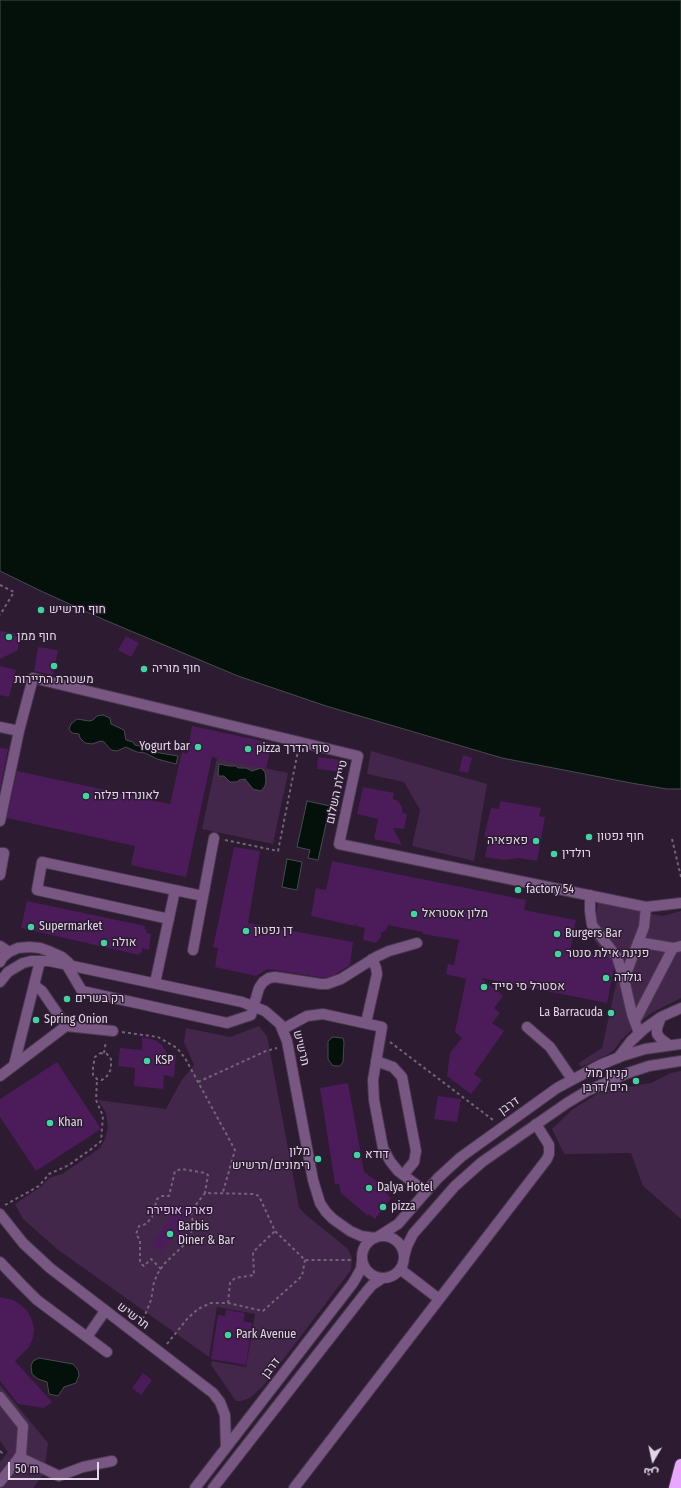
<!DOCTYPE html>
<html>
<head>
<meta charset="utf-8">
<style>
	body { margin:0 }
	#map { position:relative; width:681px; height:1488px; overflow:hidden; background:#2c1b31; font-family:"Fira Sans Condensed","Noto Sans Arabic",sans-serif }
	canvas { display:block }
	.north { position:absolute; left:633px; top:1440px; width:40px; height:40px; -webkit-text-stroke:3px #2c1b31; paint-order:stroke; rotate:189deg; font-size:11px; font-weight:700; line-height:16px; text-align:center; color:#e2d7e6 }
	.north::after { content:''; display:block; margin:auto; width:14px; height:18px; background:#e2d7e6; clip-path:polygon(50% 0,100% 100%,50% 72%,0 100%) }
	.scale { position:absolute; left:8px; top:1462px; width:91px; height:18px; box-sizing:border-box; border:2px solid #e2d7e6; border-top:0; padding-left:5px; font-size:12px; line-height:14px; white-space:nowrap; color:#e2d7e6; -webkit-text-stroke:3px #2c1b31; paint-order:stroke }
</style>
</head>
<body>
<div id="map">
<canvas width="681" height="1488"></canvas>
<div class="north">ش</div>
<div class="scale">50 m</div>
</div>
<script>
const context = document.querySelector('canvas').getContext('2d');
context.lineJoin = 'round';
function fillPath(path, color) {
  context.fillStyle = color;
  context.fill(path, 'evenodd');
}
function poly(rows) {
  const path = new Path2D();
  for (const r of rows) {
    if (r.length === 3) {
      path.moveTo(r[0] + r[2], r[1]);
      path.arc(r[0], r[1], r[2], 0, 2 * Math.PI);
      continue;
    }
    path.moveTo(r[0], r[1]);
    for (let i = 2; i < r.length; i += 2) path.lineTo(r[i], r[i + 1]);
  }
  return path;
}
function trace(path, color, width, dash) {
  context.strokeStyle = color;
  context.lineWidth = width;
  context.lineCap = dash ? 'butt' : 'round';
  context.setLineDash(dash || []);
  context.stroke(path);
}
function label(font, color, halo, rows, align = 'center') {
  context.font = font + ' "Fira Sans Condensed",Heebo,sans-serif';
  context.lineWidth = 3;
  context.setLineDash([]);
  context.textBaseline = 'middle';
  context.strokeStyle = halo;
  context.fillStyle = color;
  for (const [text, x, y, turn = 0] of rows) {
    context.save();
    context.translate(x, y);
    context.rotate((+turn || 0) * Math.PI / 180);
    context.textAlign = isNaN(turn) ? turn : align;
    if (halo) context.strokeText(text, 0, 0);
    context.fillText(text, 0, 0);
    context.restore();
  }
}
const green = poly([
	[371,751,487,784,474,861,412,846,420,810,404,782,367,774],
	[217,758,288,773,273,844,202,829],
	[598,902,662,916,681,911,681,998,651,1013,622,1039,614,1050,607,1055,581,1067,579,1063,602,1048,618,975,606,956,592,937],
	[259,1026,267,1036,299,1207,306,1215,348,1249,352,1258,351,1270,263,1386,250,1398,241,1401,236,1401,211,1365,212,1361,246,1367,255,1314,217,1307,209,1357,57,1249,23,1219,15,1204,42,1186,49,1178,62,1174,77,1164,100,1148,105,1139,108,1127,106,1113,98,1100,166,1109,181,1081,194,1065,184,1042,186,1028,230,1037],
	[681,1071,681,1219,643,1186,631,1153,564,1154,552,1129,573,1109,602,1091,651,1083,671,1073],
	[0,1385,48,1443,44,1473,33,1488,0,1488,0,1462,8,1452,0,1441]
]);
const water = poly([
	[0,0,681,0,681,789,667,789,631,783,502,758,326,706,238,676,107,621,41,591,0,571,0,0],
	[103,715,110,718,111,724,124,730,126,740,133,742,135,745,148,748,154,752,178,756,176,764,157,759,145,753,137,752,126,747,117,751,111,750,104,742,101,741,92,744,85,743,80,738,79,734,72,733,69,729,71,724,77,719,89,721,93,720,97,716,103,715],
	[219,764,229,766,236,766,238,768,246,768,252,771,261,768,265,772,266,780,265,786,261,791,253,789,245,779,239,780,237,782,230,782,224,776,218,776,219,764],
	[307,801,330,806,318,860,308,858,310,850,297,847,307,801],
	[287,859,302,862,297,890,282,887,287,859],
	[333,1037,343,1038,344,1042,343,1062,340,1066,335,1066,332,1065,328,1059,328,1041,333,1037],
	[39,1358,73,1364,78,1370,79,1375,76,1383,64,1387,58,1396,49,1394,47,1382,38,1379,32,1374,31,1366,33,1361,39,1358]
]);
const building = poly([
	[0,631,14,633,19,641,18,650,0,659],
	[126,636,139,643,131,657,118,650],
	[38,647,58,650,53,675,34,671],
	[0,666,16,670,9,697,0,695],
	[192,726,272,743,266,769,212,757,186,877,131,865,135,846,7,818,17,771,170,804,182,752,187,754],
	[0,748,8,749,0,790],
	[463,755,472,758,468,773,459,771],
	[318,757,342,760,341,772,317,769],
	[363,787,394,793,393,799,398,801,402,807,402,813,407,814,404,829,393,828,402,845,374,839,378,819,357,814],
	[500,801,541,808,539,816,545,817,537,861,518,858,504,860,485,857,489,838,484,837,491,808,499,809],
	[234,847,260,851,248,923,353,942,350,965,334,975,326,978,267,969,256,976,215,967,218,948,213,947],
	[332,861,526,900,524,910,576,920,570,950,609,958,611,960,614,968,607,1003,481,978,503,996,494,1008,500,1013,492,1023,504,1031,474,1074,482,1080,471,1094,447,1076,450,1053,462,1038,455,1032,466,979,446,974,448,964,454,965,459,940,423,934,423,932,388,925,386,930,381,933,381,937,376,943,363,940,365,928,357,926,355,923,355,926,311,916,316,888,326,890],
	[27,901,145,926,144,929,147,930,146,933,151,934,149,950,142,948,142,953,139,953,139,955,21,928],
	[142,1037,155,1040,162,1045,167,1054,176,1055,174,1077,164,1075,163,1089,134,1086,135,1068,118,1066,120,1048,142,1050],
	[57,1062,101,1129,36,1171,0,1117,0,1099],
	[348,1083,364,1172,387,1188,385,1192,391,1198,375,1219,369,1214,368,1216,341,1193,339,1184,335,1184,320,1088],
	[438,1096,461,1099,457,1122,434,1119],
	[177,1209,184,1218,185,1224,184,1231,179,1238,174,1235,161,1252,151,1244],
	[0,1297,13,1300,21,1305,28,1312,32,1320,34,1329,33,1338,29,1347,15,1361,52,1402,44,1408,18,1404,0,1381],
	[226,1310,245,1313,243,1321,252,1323,246,1365,211,1359,218,1315,225,1316],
	[143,1373,152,1380,141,1395,132,1388]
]);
const path = poly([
	[0,585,14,592,0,615],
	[672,839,681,877],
	[225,840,278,851,298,751],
	[122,1032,158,1037,177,1048,185,1058,235,1150,223,1192],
	[390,1042,493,1120],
	[100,1053,107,1054,111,1059,111,1069,107,1076,102,1080,97,1079,93,1075,93,1067,95,1057,100,1053],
	[104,1053,106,1041],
	[198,1082,266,1051,277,1048],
	[5,1205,39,1186,49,1174,69,1165,94,1147,101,1141,103,1116,96,1100,97,1079],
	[161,1269,151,1259,144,1266,140,1263,140,1240,136,1234,139,1226,146,1224,152,1217,157,1199,162,1196,169,1196,175,1171,182,1169,205,1173,208,1175,205,1193],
	[228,1303,230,1283,235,1278,254,1275,253,1252,275,1231],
	[139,1324,145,1315,151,1300,154,1282,158,1273,165,1263,188,1241,191,1233,193,1223,191,1211,205,1193,254,1194,259,1196,275,1231,305,1260,351,1260],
	[167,1344,187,1319,198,1309,211,1303,228,1303,263,1311,302,1276,305,1260],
	[0,1451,2,1453,0,1455]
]);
const minor = poly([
	[0,727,19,731,33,678,358,756,339,844,646,907,681,903],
	[0,821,19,731],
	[0,853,4,853,0,875],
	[590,895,590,911,592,925,617,957,624,979,632,1014,639,1033],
	[169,919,37,890,42,862,203,896],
	[638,942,673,948],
	[0,946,9,952],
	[193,950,214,838],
	[0,962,2,958,9,952,18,948,29,947,40,948,51,952,62,957,69,963],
	[66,964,82,991,227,1023,251,1015,259,988,263,982,269,978,275,977,321,984,327,984,341,979,376,957,389,951,417,943],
	[624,979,644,927,646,907],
	[0,982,8,972,23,963,31,961,49,961,242,1002,265,1011,280,1024,287,1041,313,1180,320,1203,326,1212,333,1219,350,1231,361,1236,375,1238],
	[155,983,175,890],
	[34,985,42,991,66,1026],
	[661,1017,657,1028,657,1034,661,1039,669,1045],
	[635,1021,673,948,681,946],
	[366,1023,377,974,376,968,372,959],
	[527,1027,550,1047,572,1079],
	[283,1029,307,1016,323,1014,382,1027,373,1080,374,1100,383,1148,390,1161,398,1171,426,1192],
	[618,1058,631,1041,644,1029,661,1017,681,1008],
	[376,1061,393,1067,402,1077,416,1151,414,1162,403,1175],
	[14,1065,40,961],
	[0,1076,66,1026,113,1031],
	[0,1214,23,1243,50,1268,213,1393,220,1402,225,1415,226,1447],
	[379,1236,398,1224,438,1178,461,1157,557,1088,600,1065,622,1056,645,1049,681,1044],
	[383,1257,21],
	[404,1257,407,1246,413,1234,455,1186,482,1162,567,1103,587,1091,628,1073,649,1066,681,1061],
	[0,1262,22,1285,37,1300,107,1352],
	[400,1269,439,1299],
	[87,1337,105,1311],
	[0,1397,23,1426,21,1455,0,1482],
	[19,1457,59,1476,83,1467,112,1461],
	[195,1488,353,1283,361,1269,362,1260],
	[213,1488,366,1292,372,1285,383,1278],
	[294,1488,547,1159,549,1154,549,1145,536,1124]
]);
const highway = poly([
	[675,1488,681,1465]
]);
const markers = [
	[41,610,4,"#41d4a1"],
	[9,637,4,"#41d4a1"],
	[54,666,4,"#41d4a1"],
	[144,669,4,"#41d4a1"],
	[198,747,4,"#41d4a1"],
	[248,749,4,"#41d4a1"],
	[86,796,4,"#41d4a1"],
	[589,837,4,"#41d4a1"],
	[536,841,4,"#41d4a1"],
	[554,854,4,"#41d4a1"],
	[518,890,4,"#41d4a1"],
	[414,914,4,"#41d4a1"],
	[31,927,4,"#41d4a1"],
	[246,931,4,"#41d4a1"],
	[557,934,4,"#41d4a1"],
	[104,943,4,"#41d4a1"],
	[558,954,4,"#41d4a1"],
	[606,978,4,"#41d4a1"],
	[484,987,4,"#41d4a1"],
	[67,999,4,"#41d4a1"],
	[611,1013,4,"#41d4a1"],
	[36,1020,4,"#41d4a1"],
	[147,1061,4,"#41d4a1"],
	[636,1081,4,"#41d4a1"],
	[50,1123,4,"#41d4a1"],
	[357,1155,4,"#41d4a1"],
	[318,1159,4,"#41d4a1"],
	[369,1188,4,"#41d4a1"],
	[383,1207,4,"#41d4a1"],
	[170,1234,4,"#41d4a1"],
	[228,1335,4,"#41d4a1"]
];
const poiNames = [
	["חוף תרשיש",49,610],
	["חוף ממן",17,637],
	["חוף מוריה",152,669],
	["משטרת התיירות",54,680,"center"],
	["Yogurt bar",190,747,"right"],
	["pizza סוף הדרך",256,749],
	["לאונרדו פלזה",94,796],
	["חוף נפטון",597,837],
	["פאפאיה",528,841,"right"],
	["רולדין",562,854],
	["factory 54",526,890],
	["מלון אסטראל",422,914],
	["Supermarket",39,927],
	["דן נפטון",254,931],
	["Burgers Bar",565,934],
	["אולה",112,943],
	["פנינת אילת סנטר",566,954],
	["גולדה",614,978],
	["אסטרל סי סייד",492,987],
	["רק בשרים",75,999],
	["La Barracuda",603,1013,"right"],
	["Spring Onion",44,1020],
	["KSP",155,1061],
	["קניון מול",628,1074,"right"],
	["הים/דרבן",628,1088,"right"],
	["Khan",58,1123],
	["מלון",310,1152,"right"],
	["רימונים/תרשיש",310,1166,"right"],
	["דודא",365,1155],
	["Dalya Hotel",377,1188],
	["pizza",391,1207],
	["Barbis",178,1227],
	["Diner & Bar",178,1241],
	["Park Avenue",236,1335]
];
const streetNames = [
	["טיילת השלום",337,792,-78],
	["תרשיש",301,1048,76],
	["דרבן",509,1106,-35],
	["תרשיש",133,1316,37],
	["דרבן",271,1368,-52]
];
const parkNames = [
	["פארק אופירה",180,1211]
];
fillPath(green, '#43274b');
fillPath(water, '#04100a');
trace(water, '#474c4c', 1);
fillPath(building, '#4c1c5a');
trace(minor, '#49394e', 12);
trace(highway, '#49394e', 14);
trace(path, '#736578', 2, [3, 3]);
trace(minor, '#795783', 10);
trace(highway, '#eaa7ff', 12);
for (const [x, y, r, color] of markers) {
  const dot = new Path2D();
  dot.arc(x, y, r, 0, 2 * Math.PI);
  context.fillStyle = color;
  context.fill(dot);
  trace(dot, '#2c1b31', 1.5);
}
label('12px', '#e2d7e6', '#2c1b31', poiNames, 'left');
label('12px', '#e2d7e6', '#2c1b31', streetNames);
label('12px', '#ebc1f8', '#2c1b31', parkNames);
</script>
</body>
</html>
